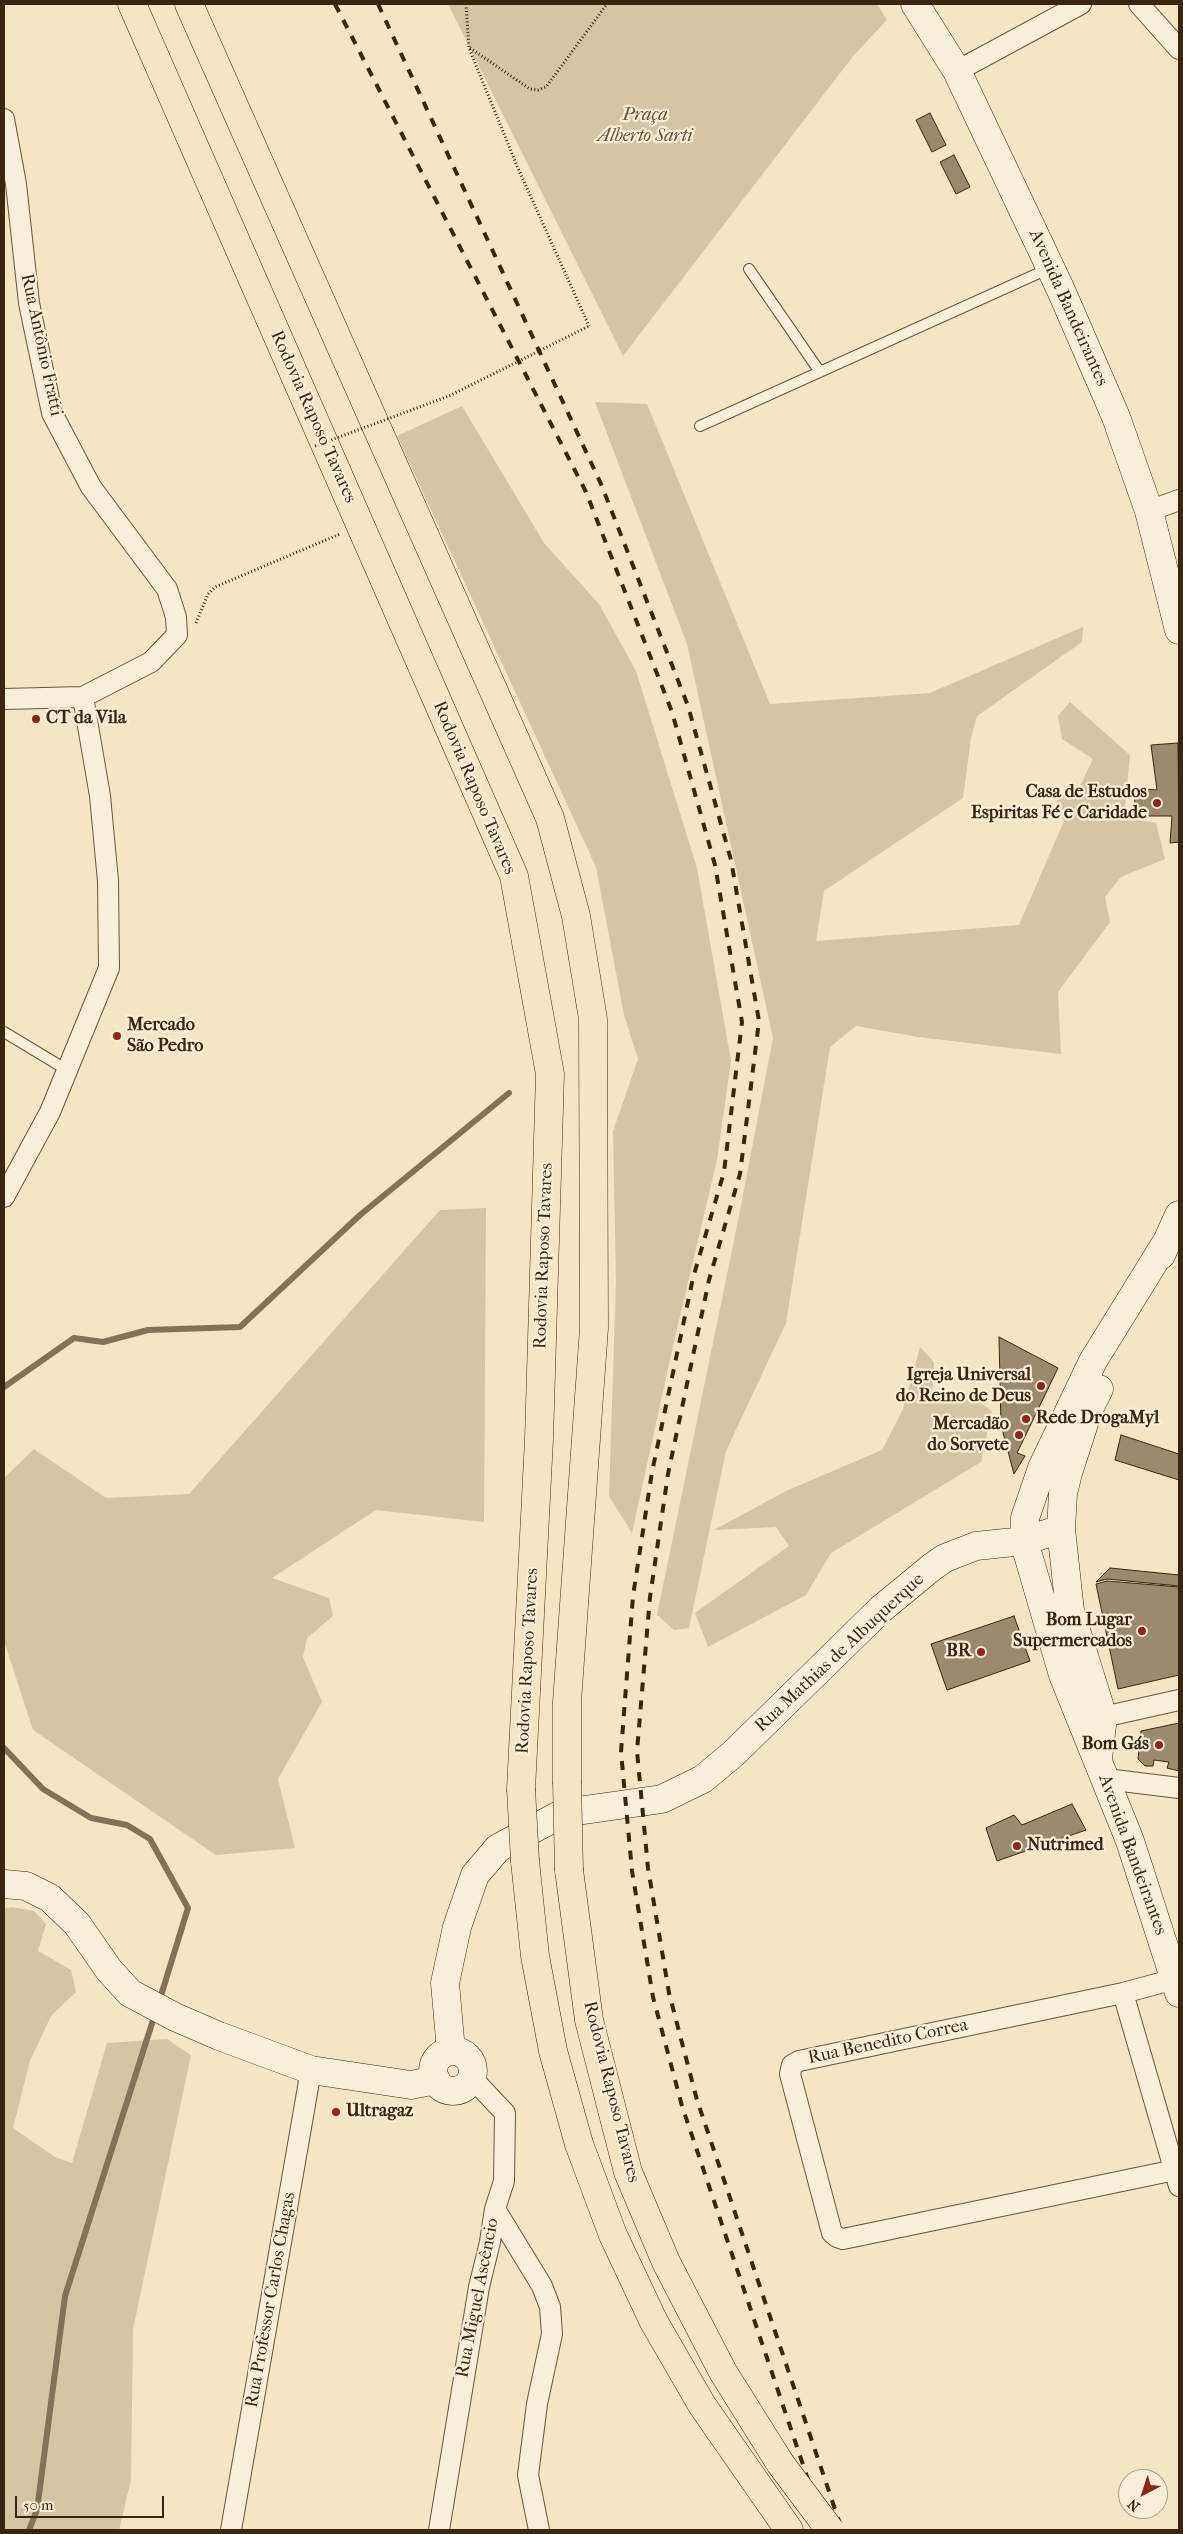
<!DOCTYPE html>
<html>
<head>
<meta charset="utf-8">
<style>
	body { margin:0 }
	#map { position:relative; width:1183px; height:2534px; overflow:hidden; background:#f6e5c4; font-family:"IM FELL French Canon",serif }
	canvas { display:block }
	.frame { position:absolute; inset:0; border:5px solid #3b2510; pointer-events:none }
	.north { position:absolute; left:1118px; top:2469px; width:50px; height:50px; box-sizing:border-box; background:#f9eed9; border:1px solid #ad9e89; border-radius:50%; rotate:220deg; font-size:14px; font-weight:700; line-height:20px; text-align:center; color:#3b2510 }
	.north::after { content:''; display:block; margin:auto; width:18px; height:22px; background:#8f2418; clip-path:polygon(50% 0,100% 100%,50% 72%,0 100%) }
	.scale { position:absolute; left:15px; top:2496px; width:149px; height:22px; box-sizing:border-box; border:2px solid #3b2510; border-top:0; padding-left:6px; font-size:15px; line-height:18px; white-space:nowrap; color:#3b2510; -webkit-text-stroke:4px #f9eed9; paint-order:stroke }
</style>
</head>
<body>
<div id="map">
<canvas width="1183" height="2534"></canvas>
<div class="frame"></div>
<div class="north">N</div>
<div class="scale">50 m</div>
</div>
<script>
const context = document.querySelector('canvas').getContext('2d');
context.lineJoin = 'round';
function fillPath(path, color) {
  context.fillStyle = color;
  context.fill(path, 'evenodd');
}
function poly(rows) {
  const path = new Path2D();
  for (const r of rows) {
    if (r.length === 3) {
      path.moveTo(r[0] + r[2], r[1]);
      path.arc(r[0], r[1], r[2], 0, 2 * Math.PI);
      continue;
    }
    path.moveTo(r[0], r[1]);
    for (let i = 2; i < r.length; i += 2) path.lineTo(r[i], r[i + 1]);
  }
  return path;
}
function trace(path, color, width, dash) {
  context.strokeStyle = color;
  context.lineWidth = width;
  context.lineCap = dash ? 'butt' : 'round';
  context.setLineDash(dash || []);
  context.stroke(path);
}
function label(font, color, halo, rows, align = 'center') {
  context.font = font + ' "IM FELL French Canon",serif';
  context.lineWidth = 4.5;
  context.setLineDash([]);
  context.textBaseline = 'middle';
  context.strokeStyle = halo;
  context.fillStyle = color;
  for (const [text, x, y, turn = 0] of rows) {
    context.save();
    context.translate(x, y);
    context.rotate((+turn || 0) * Math.PI / 180);
    context.textAlign = isNaN(turn) ? turn : align;
    if (halo) context.strokeText(text, 0, 0);
    context.fillText(text, 0, 0);
    context.restore();
  }
}
const green = poly([
	[448,4,877,4,887,20,854,55,623,356],
	[595,402,647,404,770,704,930,693,1083,627,1082,642,977,716,971,738,963,798,824,891,816,941,1019,925,1064,821,1058,812,1057,800,1080,786,1093,759,1062,739,1058,716,1070,702,1130,755,1125,806,1137,819,1156,823,1165,859,1121,877,1105,897,1110,922,1058,992,1061,1054,918,1037,856,1026,830,1047,786,1323,726,1451,689,1628,674,1630,657,1615,738,1221,773,1038,687,644],
	[462,406,544,543,599,604,636,671,697,868,731,1061,717,1160,673,1346,632,1533,609,1496,616,1281,613,1131,638,1059,624,1015,596,867,397,436],
	[486,1208,484,1522,376,1510,272,1578,329,1598,333,1616,307,1638,303,1657,322,1702,278,1779,295,1848,216,1855,33,1730,4,1641,4,1478,34,1449,106,1498,189,1494,440,1210],
	[920,1347,934,1362,932,1399,968,1393,992,1411,981,1462,831,1553,806,1595,708,1647,695,1613,789,1546,776,1527,714,1530,786,1491,882,1450,903,1409],
	[11,1907,34,1911,46,1924,38,1951,71,1970,76,1992,51,2016,30,2061,13,2128,55,2157,72,2163,107,2043,167,2039,191,2055,133,2329,131,2480,119,2530,4,2530,4,1909]
]);
const stream = poly([
	[4,1387,74,1338,103,1342,148,1330,240,1327,360,1215,509,1093],
	[4,1748,43,1789,91,1818,127,1825,150,1839,188,1908,159,2002],
	[29,2530,37,2510,65,2296,155,2014]
]);
const building = poly([
	[930,113,946,145,932,152,916,120,930,113],
	[954,155,970,187,956,194,940,162,954,155],
	[1178,743,1179,842,1170,843,1172,816,1137,816,1133,788,1157,790,1151,745,1178,743],
	[999,1337,1058,1368,1017,1453,1025,1456,1014,1474,1001,1425,999,1337],
	[1121,1435,1179,1454,1179,1480,1115,1460,1121,1435],
	[1110,1568,1179,1575,1179,1586,1107,1579,1096,1582,1110,1568],
	[1107,1581,1179,1587,1179,1675,1118,1689,1096,1584,1107,1581],
	[1014,1616,1030,1661,947,1690,931,1644,1014,1616],
	[1179,1723,1179,1771,1167,1768,1169,1762,1154,1760,1153,1766,1145,1766,1138,1759,1141,1731,1179,1723],
	[1072,1804,1086,1830,997,1861,986,1828,1014,1815,1022,1825,1072,1804]
]);
const path = poly([
	[466,4,469,48,517,166,589,326],
	[470,48,530,89,538,90,546,87,607,4],
	[196,623,208,594,215,587,340,534]
]);
const lane = poly([
	[749,269,820,372],
	[700,426,1050,268],
	[4,1032,67,1070]
]);
const street = poly([
	[1139,4,1179,49],
	[957,71,1081,4],
	[4,119,16,184,29,303,52,413,91,487,167,589,176,617,177,635,151,662,83,697,100,796,108,881,109,968,50,1112,4,1197],
	[1149,511,1179,500],
	[4,699,83,697],
	[1103,1717,1179,1700],
	[1106,1779,1179,1788],
	[1123,1993,1179,2186],
	[1175,2170,843,2239,837,2237,832,2233,790,2074,792,2065,799,2061,1123,1993,1175,1979,1179,1985],
	[495,2209,542,2286,550,2307,552,2334,537,2404,528,2475,539,2530],
	[231,2530,311,2070],
	[439,2530,479,2287,490,2242,495,2209,504,2181,505,2113,472,2078]
]);
const secondary = poly([
	[915,4,957,71,1060,288,1116,417,1149,511,1179,630],
	[1169,1238,1093,1361,1042,1468,1025,1518,1024,1541,1063,1675,1130,1841,1179,1993],
	[1161,1255,1179,1215],
	[1098,1758,1103,1717,1070,1611,1061,1529,1063,1493,1068,1473,1088,1411,1099,1389],
	[4,1884,26,1886,50,1898,77,1924,109,1970,130,1993,175,2017,219,2036,311,2070,411,2085,436,2080],
	[451,2051,445,1983,457,1927,475,1875,498,1848,563,1813,662,1799,703,1779,734,1753,881,1609,932,1567,945,1558,976,1546,1024,1541,1061,1529],
	[453,2071,20]
]);
const highway = poly([
	[132,4,514,876,550,1074,539,1439,521,1789],
	[189,4,550,818,576,916,593,1019,594,1328,567,1702,567,1781],
	[525,1861,535,1956,553,2051,579,2144,613,2235,654,2322,702,2405,789,2530],
	[569,1870,589,2020,628,2172,666,2262,723,2372,780,2463]
]);
const rail = poly([
	[335,4,586,492,672,712,715,865,742,1022,724,1172,693,1278,652,1472,633,1596,621,1752,632,1871,653,1997,682,2106,825,2530],
	[378,4,601,484,688,706,731,860,759,1021,740,1174,709,1280,668,1474,650,1597,637,1751,648,1868,669,1993,697,2100,842,2530]
]);
const pathBridge = poly([
	[315,446,449,396,589,326]
]);
const highwayBridge = poly([
	[567,1781,569,1870],
	[521,1789,525,1861],
	[780,2463,830,2530]
]);
const markers = [
	[36,719,5,"#8f2418"],
	[1157,803,5,"#8f2418"],
	[117,1036,5,"#8f2418"],
	[1041,1386,5,"#8f2418"],
	[1026,1419,5,"#8f2418"],
	[1019,1435,5,"#8f2418"],
	[1142,1631,5,"#8f2418"],
	[981,1652,5,"#8f2418"],
	[1159,1745,5,"#8f2418"],
	[1017,1846,5,"#8f2418"],
	[336,2112,5,"#8f2418"]
];
const parkNames = [
	["Praça",645,116],
	["Alberto Sarti",645,137]
];
const streetNames = [
	["Avenida Bandeirantes",1068,308,66],
	["Rua Antônio Fratti",41,345,78],
	["Rodovia Raposo Tavares",313,417,66],
	["Rodovia Raposo Tavares",474,788,67],
	["Rodovia Raposo Tavares",544,1256,-88],
	["Rua Mathias de Albuquerque",840,1653,-43],
	["Rodovia Raposo Tavares",528,1661,-87],
	["Avenida Bandeirantes",1132,1855,70],
	["Rua Benedito Correa",888,2042,-12],
	["Rodovia Raposo Tavares",611,2092,76],
	["Rua Miguel Ascêncio",478,2298,-79],
	["Rua Professor Carlos Chagas",271,2300,-80]
];
const poiNames = [
	["CT da Vila",46,719,"left"],
	["Casa de Estudos",1147,793],
	["Espiritas Fé e Caridade",1147,814],
	["Mercado",127,1026,"left"],
	["São Pedro",127,1047,"left"],
	["Igreja Universal",1031,1376],
	["do Reino de Deus",1031,1397],
	["Rede DrogaMyl",1036,1419,"left"],
	["Mercadão",1009,1425],
	["do Sorvete",1009,1446],
	["Bom Lugar",1132,1621],
	["Supermercados",1132,1642],
	["BR",971,1652],
	["Bom Gás",1149,1745],
	["Nutrimed",1027,1846,"left"],
	["Ultragaz",346,2112,"left"]
];
fillPath(green, '#d6c4a5');
trace(stream, '#857157', 6);
fillPath(building, '#9c896e');
trace(building, '#3b2510', 1);
trace(lane, '#6a553d', 12);
trace(street, '#6a553d', 22);
trace(secondary, '#3b2510', 29);
trace(highway, '#3b2510', 29);
trace(path, '#3b2510', 3, [1, 2.5]);
trace(lane, '#f9eed9', 10);
trace(street, '#f9eed9', 20);
trace(secondary, '#f9eed9', 28);
trace(highway, '#f6e5c4', 28);
trace(rail, '#3b2510', 4, [9, 9]);
trace(highwayBridge, '#3b2510', 29, []);
trace(pathBridge, '#3b2510', 3, [1, 2.5]);
trace(highwayBridge, '#f6e5c4', 28);
for (const [x, y, r, color] of markers) {
  const dot = new Path2D();
  dot.arc(x, y, r, 0, 2 * Math.PI);
  context.fillStyle = color;
  context.fill(dot);
  trace(dot, '#f9eed9', 2);
}
label('italic 18px', '#624d35', '#f9eed9', parkNames);
label('18px', '#3b2510', '#f9eed9', streetNames);
label('bold 18px', '#3b2510', '#f9eed9', poiNames, 'right');
</script>
</body>
</html>
